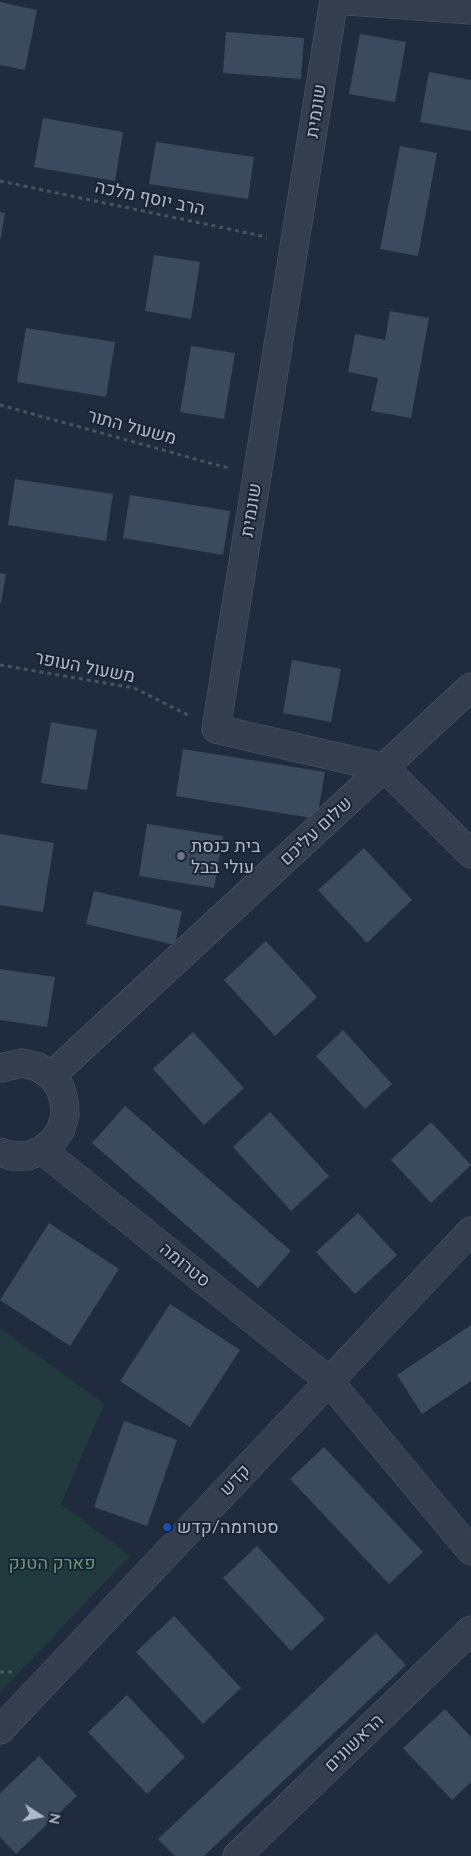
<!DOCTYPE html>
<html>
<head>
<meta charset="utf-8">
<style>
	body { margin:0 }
	#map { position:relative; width:471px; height:1856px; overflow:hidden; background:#202c3d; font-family:Lato,sans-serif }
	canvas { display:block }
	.north { position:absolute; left:15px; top:1791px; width:50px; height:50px; -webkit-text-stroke:4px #1a2332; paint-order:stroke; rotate:101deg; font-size:14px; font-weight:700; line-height:20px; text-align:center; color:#b0b9c9 }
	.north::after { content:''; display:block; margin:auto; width:18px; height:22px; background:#b0b9c9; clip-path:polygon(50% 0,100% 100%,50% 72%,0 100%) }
</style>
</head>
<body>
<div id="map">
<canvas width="471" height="1856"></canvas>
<div class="north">N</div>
</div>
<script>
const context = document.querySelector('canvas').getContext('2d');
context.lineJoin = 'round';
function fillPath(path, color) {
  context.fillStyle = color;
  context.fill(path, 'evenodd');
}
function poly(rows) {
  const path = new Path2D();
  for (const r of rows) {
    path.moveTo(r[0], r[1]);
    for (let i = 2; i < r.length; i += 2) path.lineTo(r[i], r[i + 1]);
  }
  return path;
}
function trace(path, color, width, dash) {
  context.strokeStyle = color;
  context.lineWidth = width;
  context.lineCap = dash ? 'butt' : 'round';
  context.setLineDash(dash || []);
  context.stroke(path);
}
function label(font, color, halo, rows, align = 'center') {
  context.font = font + ' Lato,Heebo,sans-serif';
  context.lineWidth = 4;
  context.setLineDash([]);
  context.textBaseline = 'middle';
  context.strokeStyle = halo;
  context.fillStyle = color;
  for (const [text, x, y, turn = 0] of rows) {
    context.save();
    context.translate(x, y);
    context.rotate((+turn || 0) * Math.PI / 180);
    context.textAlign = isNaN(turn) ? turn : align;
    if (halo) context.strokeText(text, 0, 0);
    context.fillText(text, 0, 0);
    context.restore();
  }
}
const green = poly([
	[0,1328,104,1404,61,1504,130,1556,0,1692]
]);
const building = poly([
	[0,2,37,10,25,70,0,65],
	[226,32,304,38,301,79,223,73],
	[360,34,406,42,395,102,349,94],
	[429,72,471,80,471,131,420,122],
	[43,118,123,132,115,181,34,167],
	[156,142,254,157,248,199,149,184],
	[400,146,437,153,418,256,380,249],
	[0,212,5,213,1,238,0,238],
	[154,255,200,262,191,319,145,311],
	[390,311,429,318,411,418,371,411,378,378,348,372,355,334,385,340],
	[26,328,115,342,106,397,17,382],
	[191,346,235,353,224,419,180,412],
	[15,479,113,494,106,541,8,525],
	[130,495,230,511,223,555,123,538],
	[0,573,6,574,1,603,0,603],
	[292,660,341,669,331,722,283,713],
	[51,722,97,730,87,790,41,783],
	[183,749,325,772,317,819,176,796],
	[147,824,223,836,214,888,139,876],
	[0,834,54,843,43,912,0,905],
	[364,848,412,900,367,943,318,890],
	[94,891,182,911,175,945,86,924],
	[266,941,317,997,275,1036,224,980],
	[0,969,55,977,47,1027,0,1020],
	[343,1030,392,1084,365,1109,316,1056],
	[193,1032,244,1088,204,1125,153,1069],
	[125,1106,291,1251,258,1288,92,1143],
	[270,1112,329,1176,291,1211,233,1147],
	[431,1122,471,1165,431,1203,391,1160],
	[358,1213,397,1255,355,1294,316,1252],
	[49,1223,119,1269,70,1346,0,1300],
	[170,1304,240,1350,190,1427,120,1381],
	[471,1325,471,1381,422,1414,397,1375],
	[124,1421,177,1440,147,1526,94,1507],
	[324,1447,423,1552,389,1584,290,1479],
	[257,1546,325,1619,291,1651,223,1578],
	[174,1616,241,1688,203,1724,136,1652],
	[376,1633,406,1665,204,1856,175,1856,158,1839],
	[127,1695,185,1757,147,1794,88,1732],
	[445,1709,471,1737,471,1782,452,1800,403,1748],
	[39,1756,77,1796,16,1854,0,1837,0,1793]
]);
const path = poly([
	[0,181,267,237],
	[0,405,228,468],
	[0,665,134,688,188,715],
	[0,1672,14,1672]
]);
const street = poly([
	[334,0,216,729,385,768,471,854],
	[335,0,471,10],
	[0,1068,22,1063,38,1067,51,1076,60,1087,64,1101,65,1115,61,1129,53,1141,42,1150,28,1156,12,1156,0,1152],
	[51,1076,471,687],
	[42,1150,328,1380,471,1551],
	[0,1730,471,1231],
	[237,1856,471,1630]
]);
const markers = [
	[181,856,5,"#6b7280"],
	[167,1527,5,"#1a4fb4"]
];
const streetNames = [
	["שונמית",316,111,-81],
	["הרב יוסף מלכה",150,198,12],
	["משעול התור",132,427,15],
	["שונמית",251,510,-81],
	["משעול העופר",85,667,11],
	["שלום עליכם",316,831,-43],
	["סטרומה",185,1265,39],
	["קדש",235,1480,-47],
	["הראשונים",354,1743,-44]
];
const poiNames = [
	["בית כנסת",191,846],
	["עולי בבל",191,867],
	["סטרומה/קדש",177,1527]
];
const parkNames = [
	["פארק הטנק",52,1563]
];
fillPath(green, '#223a3e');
fillPath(building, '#3c4a5d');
trace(street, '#505968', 29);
trace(path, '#40575b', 3, [4, 4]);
trace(street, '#343e4d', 28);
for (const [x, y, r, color] of markers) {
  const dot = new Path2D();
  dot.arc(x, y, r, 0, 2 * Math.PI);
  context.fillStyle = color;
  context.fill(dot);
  trace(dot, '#1a2332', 2);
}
label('18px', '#b0b9c9', '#1a2332', streetNames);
label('18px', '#b0b9c9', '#1a2332', poiNames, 'left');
label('18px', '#659c73', '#1a2332', parkNames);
</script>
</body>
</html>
